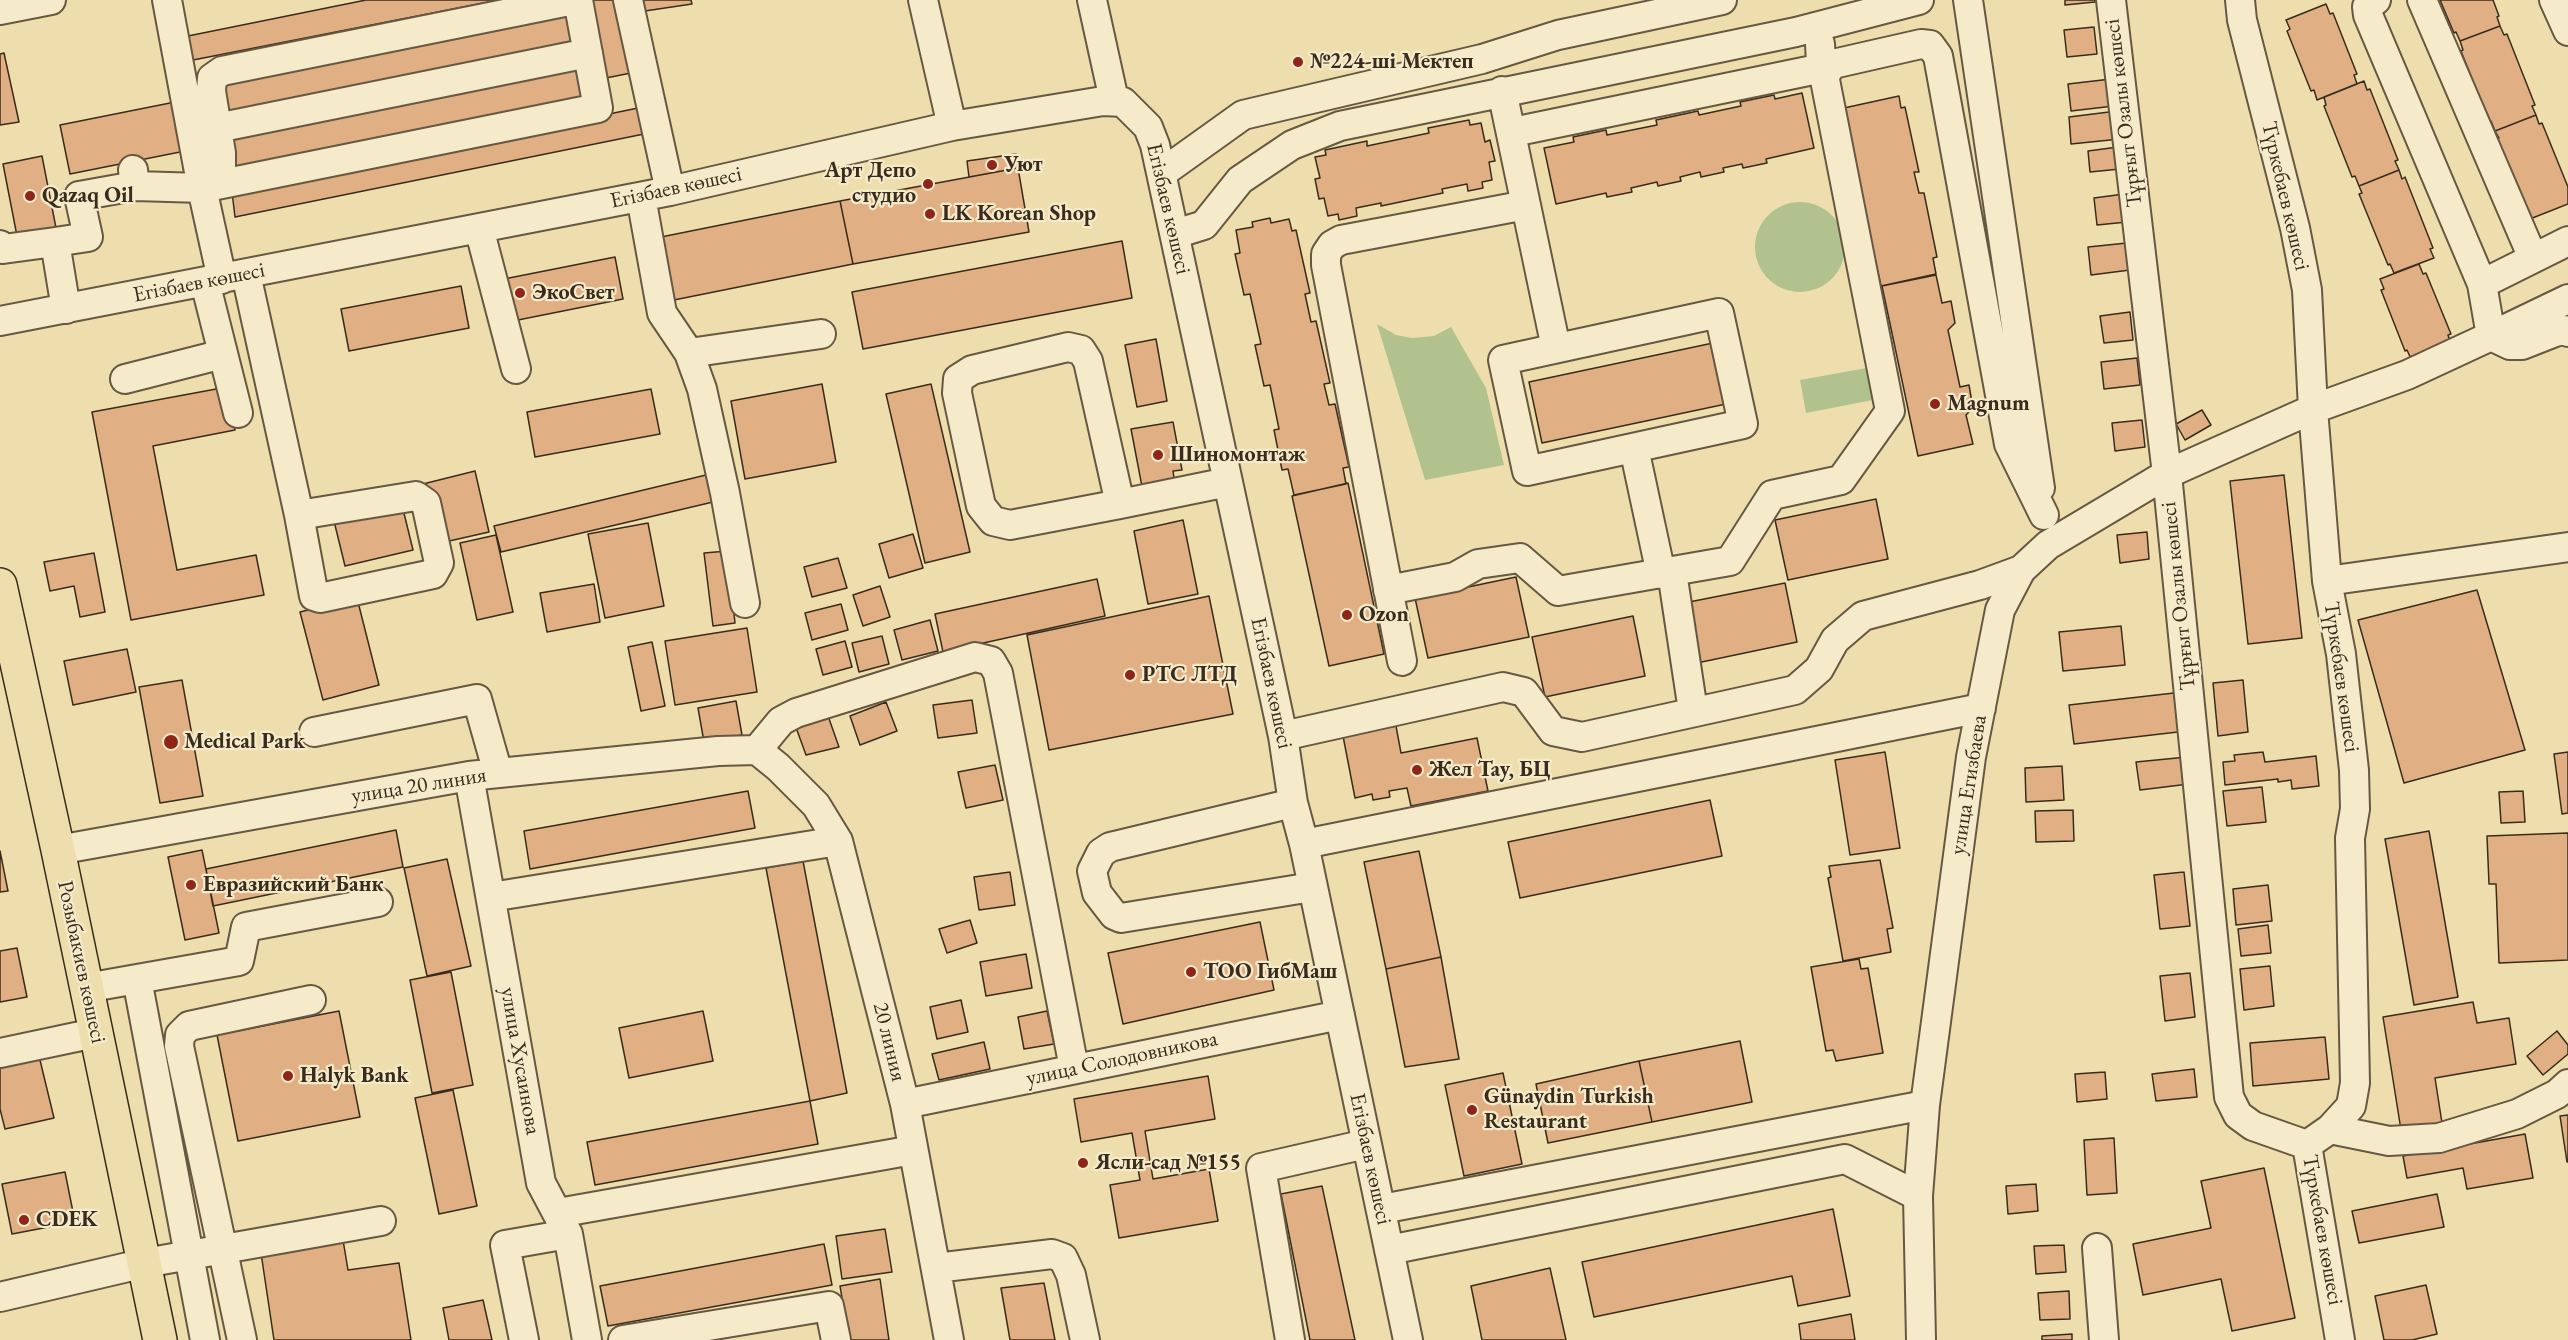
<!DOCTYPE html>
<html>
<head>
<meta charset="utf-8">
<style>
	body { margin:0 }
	canvas { display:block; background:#efdead }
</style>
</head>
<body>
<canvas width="2568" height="1340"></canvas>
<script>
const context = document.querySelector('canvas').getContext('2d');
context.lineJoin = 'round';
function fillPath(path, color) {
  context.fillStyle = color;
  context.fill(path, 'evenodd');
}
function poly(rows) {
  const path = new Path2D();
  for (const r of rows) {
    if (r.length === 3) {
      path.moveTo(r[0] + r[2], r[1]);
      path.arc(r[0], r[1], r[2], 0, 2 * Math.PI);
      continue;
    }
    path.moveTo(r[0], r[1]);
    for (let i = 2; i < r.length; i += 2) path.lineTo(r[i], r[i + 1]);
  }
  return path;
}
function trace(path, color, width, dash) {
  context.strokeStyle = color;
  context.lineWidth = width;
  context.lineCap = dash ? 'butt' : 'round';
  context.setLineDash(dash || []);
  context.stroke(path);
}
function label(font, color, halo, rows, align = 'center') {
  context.font = font + ' "EB Garamond",serif';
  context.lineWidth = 4.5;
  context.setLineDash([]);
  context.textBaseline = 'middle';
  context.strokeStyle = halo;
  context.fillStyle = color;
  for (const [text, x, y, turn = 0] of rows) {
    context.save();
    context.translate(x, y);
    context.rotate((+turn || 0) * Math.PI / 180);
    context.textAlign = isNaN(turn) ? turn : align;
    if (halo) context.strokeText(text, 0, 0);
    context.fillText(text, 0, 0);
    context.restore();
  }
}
const green = poly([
	[1800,247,45],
	[1377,324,1396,335,1412,338,1434,336,1451,327,1486,388,1504,465,1425,480],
	[1872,367,1878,399,1806,413,1800,380]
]);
const building = poly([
	[366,0,499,0,188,61,183,37,366,0],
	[591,0,616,0,631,73,606,78,591,0],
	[637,0,691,0,692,4,638,12,637,0],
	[2065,0,2095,0,2095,2,2065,5,2065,0],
	[2440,0,2493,0,2499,16,2497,17,2500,26,2460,41,2456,32,2454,33,2440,0],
	[2326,4,2330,14,2333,13,2357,74,2354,75,2357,84,2317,100,2314,90,2311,91,2287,31,2290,29,2286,20,2326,4],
	[564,6,573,46,226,121,218,81,564,6],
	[2500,26,2504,35,2507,34,2535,105,2532,106,2536,115,2495,131,2491,121,2489,122,2461,51,2463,50,2460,41,2500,26],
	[2094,27,2097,54,2067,57,2064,30,2094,27],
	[4,53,19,122,0,125,0,54,4,53],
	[574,60,583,101,236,175,228,135,574,60],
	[2111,79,2114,106,2071,111,2068,84,2111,79],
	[2364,81,2367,90,2370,89,2398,160,2395,161,2399,170,2359,186,2355,176,2352,177,2324,106,2326,105,2324,97,2364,81],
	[1802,93,1814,148,1766,159,1767,163,1743,168,1742,164,1723,168,1724,172,1701,177,1700,172,1680,177,1681,181,1658,186,1657,182,1631,188,1632,192,1607,197,1606,193,1556,204,1544,148,1574,142,1573,137,1606,130,1607,135,1657,125,1656,120,1698,111,1699,115,1741,106,1740,102,1774,95,1775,99,1802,93],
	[1899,96,1901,108,1905,107,1919,172,1914,172,1919,193,1924,193,1937,257,1933,258,1936,274,1881,286,1875,259,1871,260,1862,219,1867,218,1844,108,1899,96],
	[180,101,190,150,70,174,60,125,180,101],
	[638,108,644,134,235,217,232,192,638,108],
	[2117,111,2120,139,2071,144,2069,117,2117,111],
	[2536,115,2539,124,2542,123,2568,187,2568,204,2530,219,2496,139,2499,138,2495,131,2536,115],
	[1469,120,1470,125,1481,123,1485,142,1490,140,1495,161,1489,162,1492,180,1482,182,1483,188,1468,191,1467,184,1442,189,1443,193,1381,206,1381,203,1356,208,1357,216,1339,220,1338,214,1328,216,1324,198,1319,199,1315,179,1320,178,1315,157,1326,155,1325,150,1367,141,1367,146,1429,133,1428,128,1469,120],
	[2118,147,2120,169,2090,172,2088,151,2118,147],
	[1016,154,1018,168,969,177,967,161,1016,154],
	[42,156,56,228,17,236,3,164,42,156],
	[1018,168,1029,232,853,264,840,201,1018,168],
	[2399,170,2402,179,2405,177,2433,248,2430,249,2434,258,2394,273,2390,264,2388,265,2359,194,2362,193,2359,186,2399,170],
	[2124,194,2127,222,2097,225,2094,198,2124,194],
	[840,201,853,264,674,300,661,237,840,201],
	[1270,218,1271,223,1289,219,1292,231,1296,230,1310,293,1305,294,1311,322,1316,321,1330,383,1324,384,1329,405,1335,404,1349,467,1343,468,1346,484,1294,495,1288,469,1282,470,1274,430,1279,429,1270,385,1264,386,1255,345,1261,344,1250,294,1244,295,1235,254,1240,253,1236,230,1253,227,1252,222,1270,218],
	[1122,241,1132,298,863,349,852,292,1122,241],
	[2127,243,2130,270,2091,275,2088,247,2127,243],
	[615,257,623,299,513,321,504,279,615,257],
	[2419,264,2423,274,2426,273,2451,334,2448,335,2451,344,2411,359,2407,350,2405,351,2381,290,2384,289,2380,279,2419,264],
	[1936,275,1942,303,1951,301,1955,323,1948,330,1960,387,1969,385,1973,408,1966,415,1973,444,1918,456,1882,286,1936,275],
	[461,286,469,328,349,351,341,309,461,286],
	[2130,312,2133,340,2104,343,2100,316,2130,312],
	[1156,339,1167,401,1137,407,1125,345,1156,339],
	[1713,343,1726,404,1542,443,1529,382,1713,343],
	[2137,358,2140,385,2104,389,2101,362,2137,358],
	[822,384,836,462,745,479,731,401,822,384],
	[931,384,970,552,925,563,886,394,931,384],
	[227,387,235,430,153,446,177,570,256,555,264,595,131,620,92,412,227,387],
	[651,389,660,434,535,457,527,412,651,389],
	[2202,410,2211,425,2185,440,2176,424,2202,410],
	[2142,420,2145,447,2115,451,2112,423,2142,420],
	[1173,422,1182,470,1173,471,1176,491,1144,497,1131,429,1173,422],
	[475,471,489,532,436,544,423,484,475,471],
	[706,475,713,502,501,552,494,526,706,475],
	[2284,475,2302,638,2248,644,2230,481,2284,475],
	[1348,483,1384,654,1329,666,1292,496,1348,483],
	[1876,499,1888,559,1788,580,1775,520,1876,499],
	[401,501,413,550,345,566,333,517,401,501],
	[1183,520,1198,594,1148,604,1134,531,1183,520],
	[648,523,664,606,605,618,588,534,648,523],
	[2147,532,2149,559,2120,563,2117,535,2147,532],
	[913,534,923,568,889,578,879,544,913,534],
	[496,535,513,612,477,620,460,543,496,535],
	[727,551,735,623,713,626,704,553,727,551],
	[94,553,105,612,80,617,74,586,50,591,44,562,94,553],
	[838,558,847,588,812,597,804,567,838,558],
	[1516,577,1529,637,1428,658,1415,598,1516,577],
	[1097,579,1105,616,943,652,935,614,1097,579],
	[1785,583,1797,642,1697,663,1684,603,1785,583],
	[594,584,600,622,547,632,540,593,594,584],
	[880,586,890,617,863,626,853,595,880,586],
	[2477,590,2525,750,2404,783,2358,620,2477,590],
	[1209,596,1233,714,1049,750,1027,635,1209,596],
	[357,598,379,685,323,700,300,612,357,598],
	[841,604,848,630,812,640,805,613,841,604],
	[1633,616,1645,676,1545,697,1532,637,1633,616],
	[930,620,938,651,902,660,894,630,930,620],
	[2121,626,2125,665,2063,671,2059,632,2121,626],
	[747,628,757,692,675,705,665,641,747,628],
	[882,636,889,664,859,672,852,643,882,636],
	[845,641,852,667,823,675,816,649,845,641],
	[652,642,665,706,641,711,628,647,652,642],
	[127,649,136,692,73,705,64,661,127,649],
	[182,680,203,796,160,803,139,687,182,680],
	[2243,680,2248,732,2218,736,2213,683,2243,680],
	[2174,693,2178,732,2074,744,2069,705,2174,693],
	[972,700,977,733,938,738,933,705,972,700],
	[736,701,742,735,704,742,698,708,736,701],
	[886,702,897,731,860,745,850,716,886,702],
	[827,713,839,747,806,755,794,722,827,713],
	[1396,726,1401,753,1477,738,1488,791,1411,806,1407,788,1389,791,1390,797,1373,800,1372,794,1355,798,1343,736,1396,726],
	[1885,752,1900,848,1850,855,1835,760,1885,752],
	[2263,752,2265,762,2316,756,2319,786,2292,789,2291,780,2278,782,2278,779,2225,785,2223,762,2235,761,2234,755,2263,752],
	[2568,752,2568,813,2562,814,2554,754,2568,752],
	[2187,757,2189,784,2140,790,2136,762,2187,757],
	[995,765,1003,800,966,808,958,772,995,765],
	[2062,766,2064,800,2026,802,2025,768,2062,766],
	[2262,787,2266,822,2227,826,2223,791,2262,787],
	[748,791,755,828,530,869,524,831,748,791],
	[2523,791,2525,822,2501,823,2499,792,2523,791],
	[1710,800,1722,856,1520,898,1508,842,1710,800],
	[2073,810,2074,841,2036,842,2035,811,2073,810],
	[396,830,403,867,213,906,206,869,396,830],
	[2429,831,2458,997,2414,1005,2385,839,2429,831],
	[2568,833,2568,960,2499,963,2496,884,2489,884,2487,836,2568,833],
	[202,850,219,933,185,940,168,857,202,850],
	[0,851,8,891,0,892,0,851],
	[1419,851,1441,957,1386,969,1364,862,1419,851],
	[447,859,471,966,427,976,404,868,447,859],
	[1880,860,1893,928,1887,929,1891,952,1843,961,1828,878,1831,877,1829,866,1880,860],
	[803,861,847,1093,810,1101,766,868,803,861],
	[1010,872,1015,905,979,910,974,877,1010,872],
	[2184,872,2190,926,2160,929,2154,875,2184,872],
	[2268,885,2272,921,2236,925,2233,889,2268,885],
	[970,920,977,943,947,953,939,929,970,920],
	[1260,922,1274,990,1123,1024,1108,953,1260,922],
	[2268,925,2271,953,2241,956,2238,929,2268,925],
	[17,948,27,997,0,1002,0,951,17,948],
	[1026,954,1032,988,986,996,980,962,1026,954],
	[1441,957,1459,1059,1405,1067,1386,969,1441,957],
	[1859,959,1861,969,1868,968,1883,1053,1836,1061,1833,1050,1826,1051,1811,967,1859,959],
	[2270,966,2274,1006,2244,1010,2240,969,2270,966],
	[451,972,473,1085,432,1093,410,980,451,972],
	[2190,973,2195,1017,2165,1021,2160,976,2190,973],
	[961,1000,968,1032,937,1039,930,1007,961,1000],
	[2473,1002,2477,1023,2509,1018,2516,1064,2435,1078,2442,1123,2401,1130,2383,1017,2473,1002],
	[339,1011,360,1117,238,1141,217,1035,339,1011],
	[703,1011,713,1061,629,1078,619,1028,703,1011],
	[1047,1011,1054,1044,1024,1049,1018,1017,1047,1011],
	[2557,1031,2568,1045,2568,1054,2543,1075,2527,1056,2557,1031],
	[2325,1037,2329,1079,2253,1086,2250,1043,2325,1037],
	[1740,1041,1752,1102,1652,1122,1639,1061,1740,1041],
	[984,1042,990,1069,939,1080,932,1054,984,1042],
	[39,1056,54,1118,5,1129,0,1109,0,1065,39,1056],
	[1639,1061,1652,1122,1548,1143,1536,1084,1639,1061],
	[2194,1069,2197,1097,2156,1101,2152,1074,2194,1069],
	[2105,1072,2107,1099,2077,1102,2075,1074,2105,1072],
	[1503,1073,1522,1164,1464,1176,1445,1085,1503,1073],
	[1208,1076,1215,1119,1145,1131,1153,1179,1209,1169,1218,1221,1119,1238,1110,1185,1140,1180,1132,1133,1081,1142,1074,1099,1208,1076],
	[453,1090,477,1206,439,1214,415,1098,453,1090],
	[810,1101,818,1144,595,1185,587,1142,810,1101],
	[2568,1115,2568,1162,2567,1162,2560,1116,2568,1115],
	[2525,1134,2533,1178,2467,1189,2463,1168,2407,1178,2403,1156,2525,1134],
	[2114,1138,2117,1193,2087,1195,2084,1140,2114,1138],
	[2264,1168,2295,1318,2232,1331,2221,1279,2143,1295,2133,1244,2211,1228,2201,1181,2264,1168],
	[65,1172,75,1222,12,1234,2,1184,65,1172],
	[2036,1184,2038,1211,2008,1214,2006,1186,2036,1184],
	[1322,1186,1355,1340,1310,1340,1281,1194,1322,1186],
	[2437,1194,2444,1227,2359,1243,2352,1211,2437,1194],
	[1833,1209,1850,1296,1798,1306,1792,1276,1594,1317,1582,1262,1833,1209],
	[885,1229,892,1272,842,1279,836,1236,885,1229],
	[343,1240,348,1270,399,1263,411,1340,274,1340,261,1253,343,1240],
	[824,1244,832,1285,608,1326,600,1286,824,1244],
	[2064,1245,2066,1272,2036,1274,2034,1246,2064,1245],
	[1550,1268,1566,1340,1482,1340,1471,1286,1550,1268],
	[880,1279,889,1340,849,1340,840,1286,880,1279],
	[1044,1283,1055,1340,1010,1340,1001,1288,1044,1283],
	[2426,1285,2437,1334,2412,1340,2384,1340,2375,1296,2426,1285],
	[2069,1291,2070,1319,2040,1320,2038,1293,2069,1291],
	[483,1300,492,1340,449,1340,443,1308,483,1300],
	[1851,1314,1855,1340,1801,1340,1799,1324,1851,1314],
	[2072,1334,2072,1340,2042,1340,2042,1336,2072,1334]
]);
const minor = poly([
	[628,0,670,191],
	[923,0,952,126],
	[1092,0,1114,100],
	[1968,0,2040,488],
	[2111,0,2167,474,2229,1097,2238,1115,2253,1126,2307,1145],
	[2240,0,2242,20,2295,228,2307,290,2313,409,2327,581,2341,654,2354,770,2355,809,2350,838,2355,1083,2351,1106,2330,1129,2307,1145],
	[2376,0,2367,7,2368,15,2482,284,2568,241],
	[2422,0,2533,258],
	[2554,0,2568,31],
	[0,10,51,0],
	[1502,91,1556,348],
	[217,128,588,53],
	[1513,132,1813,70,1821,64,1820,44],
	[1162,173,1243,115,1482,59,1558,35,1722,0],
	[213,184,221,169,221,153,211,91,212,78,222,71,574,0],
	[135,186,202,188,167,0],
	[641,197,662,313,689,353,702,389,725,493,745,603],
	[479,228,516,369],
	[1175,234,1204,225,1240,180,1292,145,1340,126,1796,32,1919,0],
	[55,242,88,237,79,196,135,186,133,170],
	[0,245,3,249,55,242,66,309],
	[246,274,299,515],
	[222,279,202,188,598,108,578,0],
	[205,282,238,413],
	[1719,313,1743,424,1527,471,1503,360,1719,313],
	[0,321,670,191,952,126,1103,101,1123,102,1148,127,1155,145,1283,736,1293,803,1304,844,1408,1340],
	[2491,336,2568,299],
	[2491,336,2510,345,2522,345,2555,332,2564,330,2568,332],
	[689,353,821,334],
	[125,379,223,354],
	[1634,448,1661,574],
	[416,496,426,503,439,563,433,574,320,598,314,596,299,515,416,496],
	[1120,504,1088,361,1081,350,1068,347,972,370,958,379,957,393,981,506,993,521,1010,525,1120,504,1228,482],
	[1672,572,1693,711],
	[2327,581,2568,547],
	[1388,590,1455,577,1478,564,1520,558,1558,591,1730,561,1772,495,1841,480,1890,411,1825,80,1826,73,1833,64,1921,44,1930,45,1938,56,2009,444,2044,515],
	[1402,661,1326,265,1326,254,1332,245,1341,240,1526,205],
	[314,732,477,699,498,773],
	[1283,736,1503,687,1524,692,1553,731,1582,737,1795,690,1819,669,1835,640,1863,616,1980,585,2021,570],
	[757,750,781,721,796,713,975,657,991,661,998,673,1074,1068],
	[469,776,541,1183,568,1234,587,1340],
	[1293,803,1110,847,1101,853,1092,871,1097,893,1114,915,1121,918,1312,887],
	[1304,844,1981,708],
	[58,850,469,776,718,751,757,750,778,767,816,805,838,841,905,1104,949,1340],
	[491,897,838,841],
	[137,979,205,1340],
	[86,988,239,961,246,927,378,902],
	[0,1053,95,1033],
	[905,1104,1340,1015],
	[2330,1129,2389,1141,2439,1138,2517,1114,2557,1094,2568,1084],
	[2307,1145,2340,1340],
	[1382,1209,1925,1105],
	[558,1213,913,1150],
	[2097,1248,2104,1340],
	[1389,1250,1845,1159,1918,1196],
	[936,1268,1052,1254,1063,1258,1071,1275,1085,1340],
	[0,1297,145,1263,381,1221],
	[242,1340,179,1046,180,1035,189,1026,311,1000],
	[524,1340,505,1245,568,1234],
	[623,1340,829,1306,836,1340],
	[1290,1340,1261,1168,1366,1144],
	[1921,1340,1918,1196,1925,1105,1971,757,2000,610,2021,570,2048,545,2167,474,2313,409,2407,375,2491,336,2482,284]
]);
const major = poly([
	[0,585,58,850,160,1340]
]);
const markers = [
	[1298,62,6,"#8f2418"],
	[992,165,6,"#8f2418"],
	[928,184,6,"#8f2418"],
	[30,196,6,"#8f2418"],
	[930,214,6,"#8f2418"],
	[520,293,6,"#8f2418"],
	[1935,404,6,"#8f2418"],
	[1158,455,6,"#8f2418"],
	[1347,615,6,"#8f2418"],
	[1130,675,6,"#8f2418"],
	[171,742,8,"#8f2418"],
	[1417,770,6,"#8f2418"],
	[191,885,6,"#8f2418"],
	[1191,972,6,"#8f2418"],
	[288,1076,6,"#8f2418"],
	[1472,1110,6,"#8f2418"],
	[1083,1163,6,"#8f2418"],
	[24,1220,6,"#8f2418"]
];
const poiNames = [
	["№224-ші Мектеп",1310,62],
	["Уют",1004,165],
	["Арт Депо",916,171,"right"],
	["студио",916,196,"right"],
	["Qazaq Oil",42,196],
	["LK Korean Shop",942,214],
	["ЭкоСвет",532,293],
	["Magnum",1947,404],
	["Шиномонтаж",1170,455],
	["Ozon",1359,615],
	["РТС ЛТД",1142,675],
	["Medical Park",184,742],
	["Жел Тау, БЦ",1429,770],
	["Евразийский Банк",203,885],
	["ТОО ГибМаш",1203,972],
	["Halyk Bank",300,1076],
	["Günaydin Turkish",1484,1097],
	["Restaurant",1484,1122],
	["Ясли-сад №155",1095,1163],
	["CDEK",36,1220]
];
const streetNames = [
	["Тұрғыт Озалы көшесі",2124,113,-97],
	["Егізбаев көшесі",676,188,-12],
	["Түркебаев көшесі",2285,196,77],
	["Егізбаев көшесі",1168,209,77],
	["Егізбаев көшесі",199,283,-11],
	["Тұрғыт Озалы көшесі",2179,596,-96],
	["Түркебаев көшесі",2341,677,82],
	["Егізбаев көшесі",1271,683,78],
	["улица Егизбаева",1969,785,-81],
	["улица 20 линия",419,786,-9],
	["Розыбакиев көшесі",81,962,78],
	["20 линия",889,1042,76],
	["улица Солодовникова",1122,1059,-12],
	["улица Хусаинова",520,1061,80],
	["Егізбаев көшесі",1370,1159,78],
	["Түркебаев көшесі",2322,1230,80]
];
fillPath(green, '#b2c28f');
fillPath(building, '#e0af84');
trace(building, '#3a2c1d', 1.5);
trace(minor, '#675841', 32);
trace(major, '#3a2c1d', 36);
trace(minor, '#f5eaca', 28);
trace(major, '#efdead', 33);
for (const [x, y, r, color] of markers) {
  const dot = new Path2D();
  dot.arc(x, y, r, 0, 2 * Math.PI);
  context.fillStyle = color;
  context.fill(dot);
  trace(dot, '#f5eaca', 2);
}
label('bold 22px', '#3a2c1d', '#f5eaca', poiNames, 'left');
label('22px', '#3a2c1d', '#f5eaca', streetNames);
</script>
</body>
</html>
